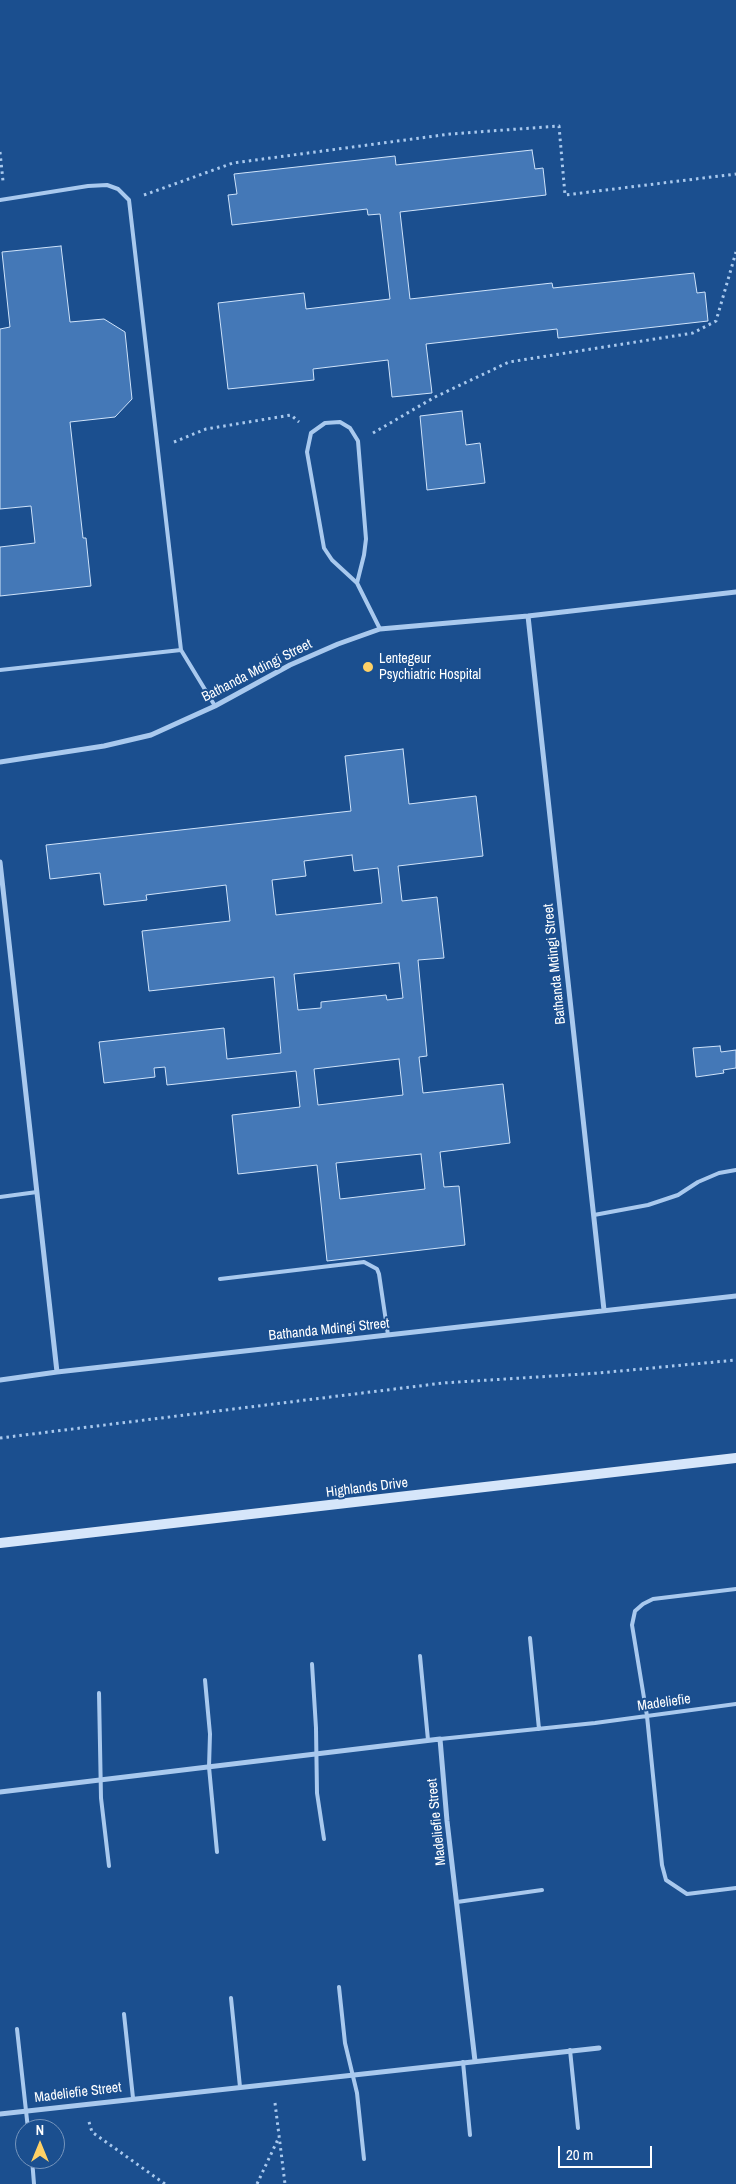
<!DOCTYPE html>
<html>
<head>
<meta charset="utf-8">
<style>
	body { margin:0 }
	#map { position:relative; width:736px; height:2184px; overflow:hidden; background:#1b4f8f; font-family:"Archivo Narrow",sans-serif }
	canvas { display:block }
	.north { position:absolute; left:15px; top:2119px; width:50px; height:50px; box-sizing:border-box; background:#1b4f8f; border:1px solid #7695bc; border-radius:50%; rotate:0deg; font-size:14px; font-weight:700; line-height:20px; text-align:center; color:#fff }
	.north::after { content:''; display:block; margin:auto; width:18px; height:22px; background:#ffd166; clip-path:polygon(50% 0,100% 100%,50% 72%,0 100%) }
	.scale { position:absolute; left:558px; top:2146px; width:94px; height:22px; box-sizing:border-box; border:2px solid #fff; border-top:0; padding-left:6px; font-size:15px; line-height:18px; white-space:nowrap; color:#fff; -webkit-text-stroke:4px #1b4f8f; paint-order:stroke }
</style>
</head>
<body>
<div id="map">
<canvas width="736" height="2184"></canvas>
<div class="north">N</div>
<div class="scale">20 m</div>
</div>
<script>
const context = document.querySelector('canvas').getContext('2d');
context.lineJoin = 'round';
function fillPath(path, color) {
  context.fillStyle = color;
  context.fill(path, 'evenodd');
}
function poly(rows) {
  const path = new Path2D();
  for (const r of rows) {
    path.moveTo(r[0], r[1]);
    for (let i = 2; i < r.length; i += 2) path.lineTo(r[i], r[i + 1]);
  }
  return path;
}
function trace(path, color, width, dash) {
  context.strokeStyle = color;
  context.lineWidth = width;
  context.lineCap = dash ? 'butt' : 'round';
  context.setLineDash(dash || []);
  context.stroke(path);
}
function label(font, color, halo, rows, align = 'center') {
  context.font = font + ' "Archivo Narrow",sans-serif';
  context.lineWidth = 4;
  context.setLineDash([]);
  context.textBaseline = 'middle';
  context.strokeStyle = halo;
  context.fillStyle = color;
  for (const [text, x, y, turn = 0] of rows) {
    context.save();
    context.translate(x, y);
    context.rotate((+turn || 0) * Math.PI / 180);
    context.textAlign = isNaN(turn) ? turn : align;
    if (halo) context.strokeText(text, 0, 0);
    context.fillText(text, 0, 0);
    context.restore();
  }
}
const building = poly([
	[532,150,535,169,543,168,546,195,400,212,410,299,552,283,553,288,694,273,697,293,705,292,708,321,558,338,557,329,426,344,432,393,392,397,388,360,313,369,314,380,228,389,218,303,304,293,306,309,390,299,380,214,368,215,367,209,232,225,228,195,237,194,234,174,395,156,396,165,532,150],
	[61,246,70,322,104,319,125,332,132,399,115,417,70,422,83,538,86,538,91,586,0,596,0,547,35,543,31,506,0,509,0,329,10,327,2,252,61,246],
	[462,411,466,445,480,443,485,483,427,490,420,416,462,411],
	[403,749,409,804,476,796,483,856,398,866,402,901,437,897,444,958,418,960,427,1056,419,1057,423,1093,503,1084,510,1143,440,1152,444,1187,459,1186,465,1245,327,1261,317,1165,238,1174,232,1115,300,1107,296,1071,167,1085,165,1067,154,1068,155,1077,104,1083,99,1042,224,1028,227,1059,281,1053,274,977,149,991,142,931,230,921,226,885,146,895,147,900,104,905,100,873,50,879,46,845,351,811,345,756,403,749],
	[352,855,354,871,378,868,382,903,276,915,272,880,306,876,304,861,352,855],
	[399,963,403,998,387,1000,386,995,321,1002,321,1008,298,1010,294,974,399,963],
	[399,1059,403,1095,318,1105,314,1069,399,1059],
	[421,1154,425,1189,340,1199,336,1163,421,1154],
	[720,1046,721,1052,736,1050,736,1068,723,1070,724,1073,696,1077,693,1048,720,1046]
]);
const path = poly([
	[0,152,3,181],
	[144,195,233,163,450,134,559,126,565,195,736,174],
	[373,433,435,397,509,362,693,333,716,321,736,252],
	[174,442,206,429,291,415,299,422],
	[0,1438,443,1383,599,1373,736,1360],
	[275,2103,285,2184],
	[89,2122,92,2132,165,2184],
	[257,2184,279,2137]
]);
const lane = poly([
	[0,200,88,186,107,185,118,189,129,200,181,650,0,670],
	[357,583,364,555,366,539,358,441,350,428,340,422,325,423,311,433,307,452,324,548,332,560,357,583,380,629],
	[181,650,215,706],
	[0,1197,37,1192],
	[594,1215,648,1205,678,1195,698,1182,719,1173,736,1170],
	[220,1279,364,1262,377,1269,379,1274,388,1335],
	[736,1589,653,1599,643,1604,635,1611,632,1625,647,1716,662,1865,666,1880,687,1894,736,1888],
	[530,1638,539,1729],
	[420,1656,428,1740],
	[312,1664,316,1728,317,1793,324,1839],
	[205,1680,210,1734,209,1767,217,1852],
	[99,1693,101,1798,109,1866],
	[440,1739,595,1723,736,1704],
	[457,1902,542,1890],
	[339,1987,345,2043,357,2093,364,2159],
	[231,1998,240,2087],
	[124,2014,133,2098],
	[17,2029,28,2129],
	[570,2050,578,2128],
	[463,2062,470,2135],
	[32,2159,34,2184]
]);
const street = poly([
	[528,616,604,1310],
	[0,762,104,746,151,735,215,706,290,665,338,644,380,629,528,616,736,592],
	[0,862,57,1372],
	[0,1380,57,1372,736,1296],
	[0,1792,440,1739,447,1821,475,2061],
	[0,2114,599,2048]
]);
const secondary = poly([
	[0,1543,736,1458]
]);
const markers = [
	[368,667,6,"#ffd166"]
];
const poiNames = [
	["Lentegeur",379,659],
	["Psychiatric Hospital",379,675]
];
const streetNames = [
	["Bathanda Mdingi Street",257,671,-27],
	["Bathanda Mdingi Street",555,964,-96],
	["Bathanda Mdingi Street",329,1330,-6],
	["Highlands Drive",367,1488,-7],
	["Madeliefie",664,1703,-8],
	["Madeliefie Street",437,1822,-96],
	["Madeliefie Street",78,2093,-7]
];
fillPath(building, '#4478b7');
trace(building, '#cfe3fa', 1);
trace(path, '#a9c9ee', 3, [2.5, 4]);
trace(lane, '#a9c9ee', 4);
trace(street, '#a9c9ee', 5);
trace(secondary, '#d6e6fa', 10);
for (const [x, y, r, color] of markers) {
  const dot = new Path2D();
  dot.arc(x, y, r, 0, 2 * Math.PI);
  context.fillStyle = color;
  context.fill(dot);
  trace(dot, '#1b4f8f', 2);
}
label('14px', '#fff', '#1b4f8f', poiNames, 'left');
label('14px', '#fff', '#1b4f8f', streetNames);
</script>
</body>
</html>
